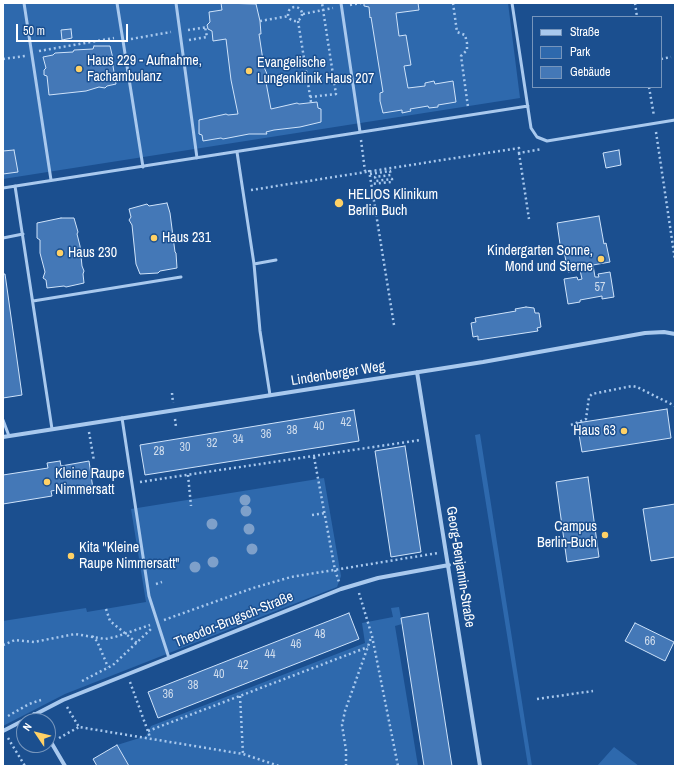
<!DOCTYPE html>
<html>
<head>
<meta charset="utf-8">
<style>
	body { margin:0 }
	#map { position:relative; width:678px; height:769px; overflow:hidden; background:#1b4f8f; font-family:"Archivo Narrow",sans-serif }
	canvas { display:block }
	.frame { position:absolute; inset:0; border:4px solid #fff; pointer-events:none }
	.legend { position:absolute; left:532px; top:16px; width:130px; height:72px; box-sizing:border-box; background:#1b4f8f; border:1px solid #7695bc; margin:0; padding:5px 7px; list-style:none; font-size:12px; color:#fff }
	.legend li { display:flex; align-items:center; gap:8px; height:20px }
	.legend b { width:20px; border:1px solid #7695bc }
	.north { position:absolute; left:16px; top:713px; width:40px; height:40px; box-sizing:border-box; background:#1b4f8f; border:1px solid #7695bc; border-radius:50%; rotate:305deg; font-size:11px; font-weight:700; line-height:16px; text-align:center; color:#fff }
	.north::after { content:''; display:block; margin:auto; width:14px; height:18px; background:#ffd166; clip-path:polygon(50% 0,100% 100%,50% 72%,0 100%) }
	.scale { position:absolute; left:16px; top:24px; width:112px; height:18px; box-sizing:border-box; border:2px solid #fff; border-top:0; padding-left:5px; font-size:12px; line-height:14px; white-space:nowrap; color:#fff; -webkit-text-stroke:3px #1b4f8f; paint-order:stroke }
</style>
</head>
<body>
<div id="map">
<canvas width="678" height="769"></canvas>
<div class="frame"></div>
<ul class="legend">
<li><b style="height:5px;background:#a9c9ee"></b>Straße</li>
<li><b style="height:11px;background:#2e69ad"></b>Park</li>
<li><b style="height:11px;background:#4478b7"></b>Gebäude</li>
</ul>
<div class="north">N</div>
<div class="scale">50 m</div>
</div>
<script>
const context = document.querySelector('canvas').getContext('2d');
context.lineJoin = 'round';
function fillPath(path, color) {
  context.fillStyle = color;
  context.fill(path, 'evenodd');
}
function poly(rows) {
  const path = new Path2D();
  for (const r of rows) {
    if (r.length === 3) {
      path.moveTo(r[0] + r[2], r[1]);
      path.arc(r[0], r[1], r[2], 0, 2 * Math.PI);
      continue;
    }
    path.moveTo(r[0], r[1]);
    for (let i = 2; i < r.length; i += 2) path.lineTo(r[i], r[i + 1]);
  }
  return path;
}
function trace(path, color, width, dash) {
  context.strokeStyle = color;
  context.lineWidth = width;
  context.lineCap = dash ? 'butt' : 'round';
  context.setLineDash(dash || []);
  context.stroke(path);
}
function label(font, color, halo, rows, align = 'center') {
  context.font = font + ' "Archivo Narrow",sans-serif';
  context.lineWidth = 3;
  context.setLineDash([]);
  context.textBaseline = 'middle';
  context.strokeStyle = halo;
  context.fillStyle = color;
  for (const [text, x, y, turn = 0] of rows) {
    context.save();
    context.translate(x, y);
    context.rotate((+turn || 0) * Math.PI / 180);
    context.textAlign = isNaN(turn) ? turn : align;
    if (halo) context.strokeText(text, 0, 0);
    context.fillText(text, 0, 0);
    context.restore();
  }
}
const green = poly([
	[3,3,508,3,520,98,3,179],
	[480,434,532,766,528,766,475,435],
	[324,478,341,576,337,587,65,694,3,726,3,621,86,608,87,612,146,602,131,509],
	[399,607,402,624,395,626,418,766,129,766,117,745,146,736,151,726,365,643,362,623,393,617,391,608],
	[614,747,639,766,597,766]
]);
const building = poly([
	[221,3,256,4,260,21,261,34,259,34,264,67,267,74,265,77,271,109,297,103,299,104,317,102,318,108,321,109,321,122,300,127,274,130,266,132,267,134,249,134,223,139,221,138,203,141,202,135,199,134,199,120,226,114,228,115,238,114,231,80,226,39,213,41,212,31,208,29,207,25,210,22,209,12,222,10,221,3],
	[364,3,418,3,419,10,396,13,399,36,406,35,411,65,404,66,408,88,425,86,425,83,434,81,435,84,453,81,456,102,438,105,438,107,429,108,428,106,410,109,411,111,402,113,402,110,383,113,380,101,380,93,383,92,371,17,370,18,369,7,364,6,364,3],
	[71,29,72,38,62,40,61,30,71,29],
	[94,46,110,46,114,63,113,66,116,84,107,86,105,88,99,87,86,91,49,95,47,76,44,75,44,70,46,68,43,57,53,55,55,53,73,52,74,50,93,49,94,46],
	[14,150,18,172,3,174,3,151,14,150],
	[619,150,621,165,606,168,603,153,619,150],
	[167,203,170,213,175,252,176,253,177,268,160,271,158,273,140,274,136,264,132,225,129,220,131,217,129,209,147,204,149,206,167,203],
	[599,216,604,244,606,243,610,262,593,265,595,277,599,277,598,274,610,272,614,297,602,299,602,296,580,300,580,302,568,304,564,279,577,277,578,280,582,279,580,270,568,272,564,251,561,251,557,223,599,216],
	[61,218,74,218,78,232,77,234,80,246,82,266,84,271,83,274,84,283,66,287,64,286,47,288,46,280,43,278,45,272,40,253,40,240,37,238,37,223,61,218],
	[3,274,5,274,22,395,3,398,3,274],
	[526,307,534,308,535,313,539,313,541,327,537,328,538,331,478,340,478,336,473,337,471,323,476,322,475,318,516,311,515,309,526,307],
	[667,409,671,438,582,452,577,423,667,409],
	[354,410,359,441,145,475,140,445,354,410],
	[405,446,421,552,391,557,375,451,405,446],
	[60,461,61,466,89,461,93,489,64,494,63,489,51,491,52,496,3,504,3,475,48,468,47,463,60,461],
	[588,477,599,557,567,562,556,482,588,477],
	[675,504,675,557,651,561,643,509,675,504],
	[349,613,359,639,158,718,148,692,349,613],
	[428,613,452,766,424,766,402,624,401,618,428,613],
	[635,623,674,642,665,661,625,641,635,623],
	[117,745,129,766,97,766,93,759,117,745]
]);
const path = poly([
	[453,3,457,32,465,35,467,43,467,50,461,56,468,107],
	[635,3,637,17],
	[350,5,361,3],
	[295,14,7],
	[303,14,333,8],
	[260,21,289,16],
	[298,21,311,102],
	[188,30,208,27],
	[131,39,171,32],
	[189,40,207,37,205,27],
	[39,51,114,38],
	[3,59,25,56],
	[661,59,671,57],
	[649,87,654,116],
	[310,97,336,94,322,3],
	[656,132,675,260],
	[361,140,365,171],
	[519,153,529,219],
	[369,170,394,325],
	[370,174,390,171,391,175,375,177,376,181,392,179,392,182,371,184],
	[251,190,519,148,519,153,542,149],
	[172,393,173,403],
	[175,419,176,427],
	[571,425,586,419,589,397,592,394,632,386,637,387,675,406],
	[89,432,94,461],
	[314,457,335,570,339,582],
	[188,475,191,506],
	[140,482,420,440],
	[312,515,325,513],
	[156,584,162,582],
	[359,593,372,636,398,766],
	[106,609,110,621,137,643],
	[164,620,253,588,291,577,438,553],
	[92,636,97,641,108,667],
	[3,645,15,640,34,642,75,634,105,639,115,637,150,625],
	[82,681,113,665,151,629],
	[130,682,150,737],
	[240,696,243,754],
	[537,699,593,691],
	[67,707,79,727,243,754,279,766],
	[8,716,29,704,41,700],
	[148,731,368,647],
	[8,738,25,766],
	[59,738,79,727],
	[346,766,346,750,342,725,345,711,371,638]
]);
const service = poly([
	[24,3,51,180],
	[117,3,143,167],
	[176,3,197,158],
	[341,3,360,132],
	[512,3,531,128,537,137,547,141,675,120],
	[237,152,254,264,260,331,270,395],
	[15,186,52,429],
	[3,188,528,106],
	[3,238,23,234],
	[254,264,276,260],
	[33,301,181,277],
	[122,418,149,596,169,658],
	[3,420,9,436]
]);
const minor = poly([
	[417,372,480,766],
	[3,437,483,362,645,333,664,332,675,334],
	[34,714,38,721],
	[3,731,63,700,341,589,378,578,449,565],
	[48,737,65,766]
]);
const trees = [
	[245,500],
	[246,511],
	[212,524],
	[249,529],
	[252,549],
	[213,562],
	[195,567]
];
const markers = [
	[79,69,4,"#ffd166"],
	[249,71,4,"#ffd166"],
	[339,203,5,"#ffd166"],
	[154,238,4,"#ffd166"],
	[60,253,4,"#ffd166"],
	[601,259,4,"#ffd166"],
	[624,431,4,"#ffd166"],
	[47,482,4,"#ffd166"],
	[605,535,4,"#ffd166"],
	[71,556,4,"#ffd166"]
];
const numberNames = [
	["57",600,288],
	["42",346,423],
	["40",319,427],
	["38",292,431],
	["36",266,435],
	["34",238,440],
	["32",212,444],
	["30",185,448],
	["28",159,452],
	["48",320,635],
	["66",650,642],
	["46",296,645],
	["44",270,655],
	["42",243,666],
	["40",219,675],
	["38",193,686],
	["36",168,695]
];
const poiNames = [
	["Haus 229 - Aufnahme,",87,61],
	["Fachambulanz",87,77],
	["Evangelische",257,63],
	["Lungenklinik Haus 207",257,79],
	["HELIOS Klinikum",348,195],
	["Berlin Buch",348,211],
	["Haus 231",162,238],
	["Kindergarten Sonne,",593,251,"right"],
	["Mond und Sterne",593,267,"right"],
	["Haus 230",68,253],
	["Haus 63",616,431,"right"],
	["Kleine Raupe",55,474],
	["Nimmersatt",55,490],
	["Campus",597,527,"right"],
	["Berlin-Buch",597,543,"right"],
	["Kita \"Kleine",79,548],
	["Raupe Nimmersatt\"",79,564]
];
const streetNames = [
	["Lindenberger Weg",338,374,-9],
	["Georg-Benjamin-Straße",460,567,81],
	["Theodor-Brugsch-Straße",234,620,-22]
];
fillPath(green, '#2e69ad');
fillPath(building, '#4478b7');
trace(building, '#cfe3fa', 1);
trace(path, '#a9c9ee', 2.5, [2, 3]);
trace(service, '#a9c9ee', 3);
trace(minor, '#a9c9ee', 4);
context.fillStyle = '#7ea0ca';
for (const [x, y] of trees) {
  context.beginPath();
  context.arc(x, y, 5.5, 0, 2 * Math.PI);
  context.fill();
}
for (const [x, y, r, color] of markers) {
  const dot = new Path2D();
  dot.arc(x, y, r, 0, 2 * Math.PI);
  context.fillStyle = color;
  context.fill(dot);
  trace(dot, '#1b4f8f', 1.5);
}
label('12px', '#d0dded', null, numberNames);
label('14px', '#fff', '#1b4f8f', poiNames, 'left');
label('14px', '#fff', '#1b4f8f', streetNames);
</script>
</body>
</html>
